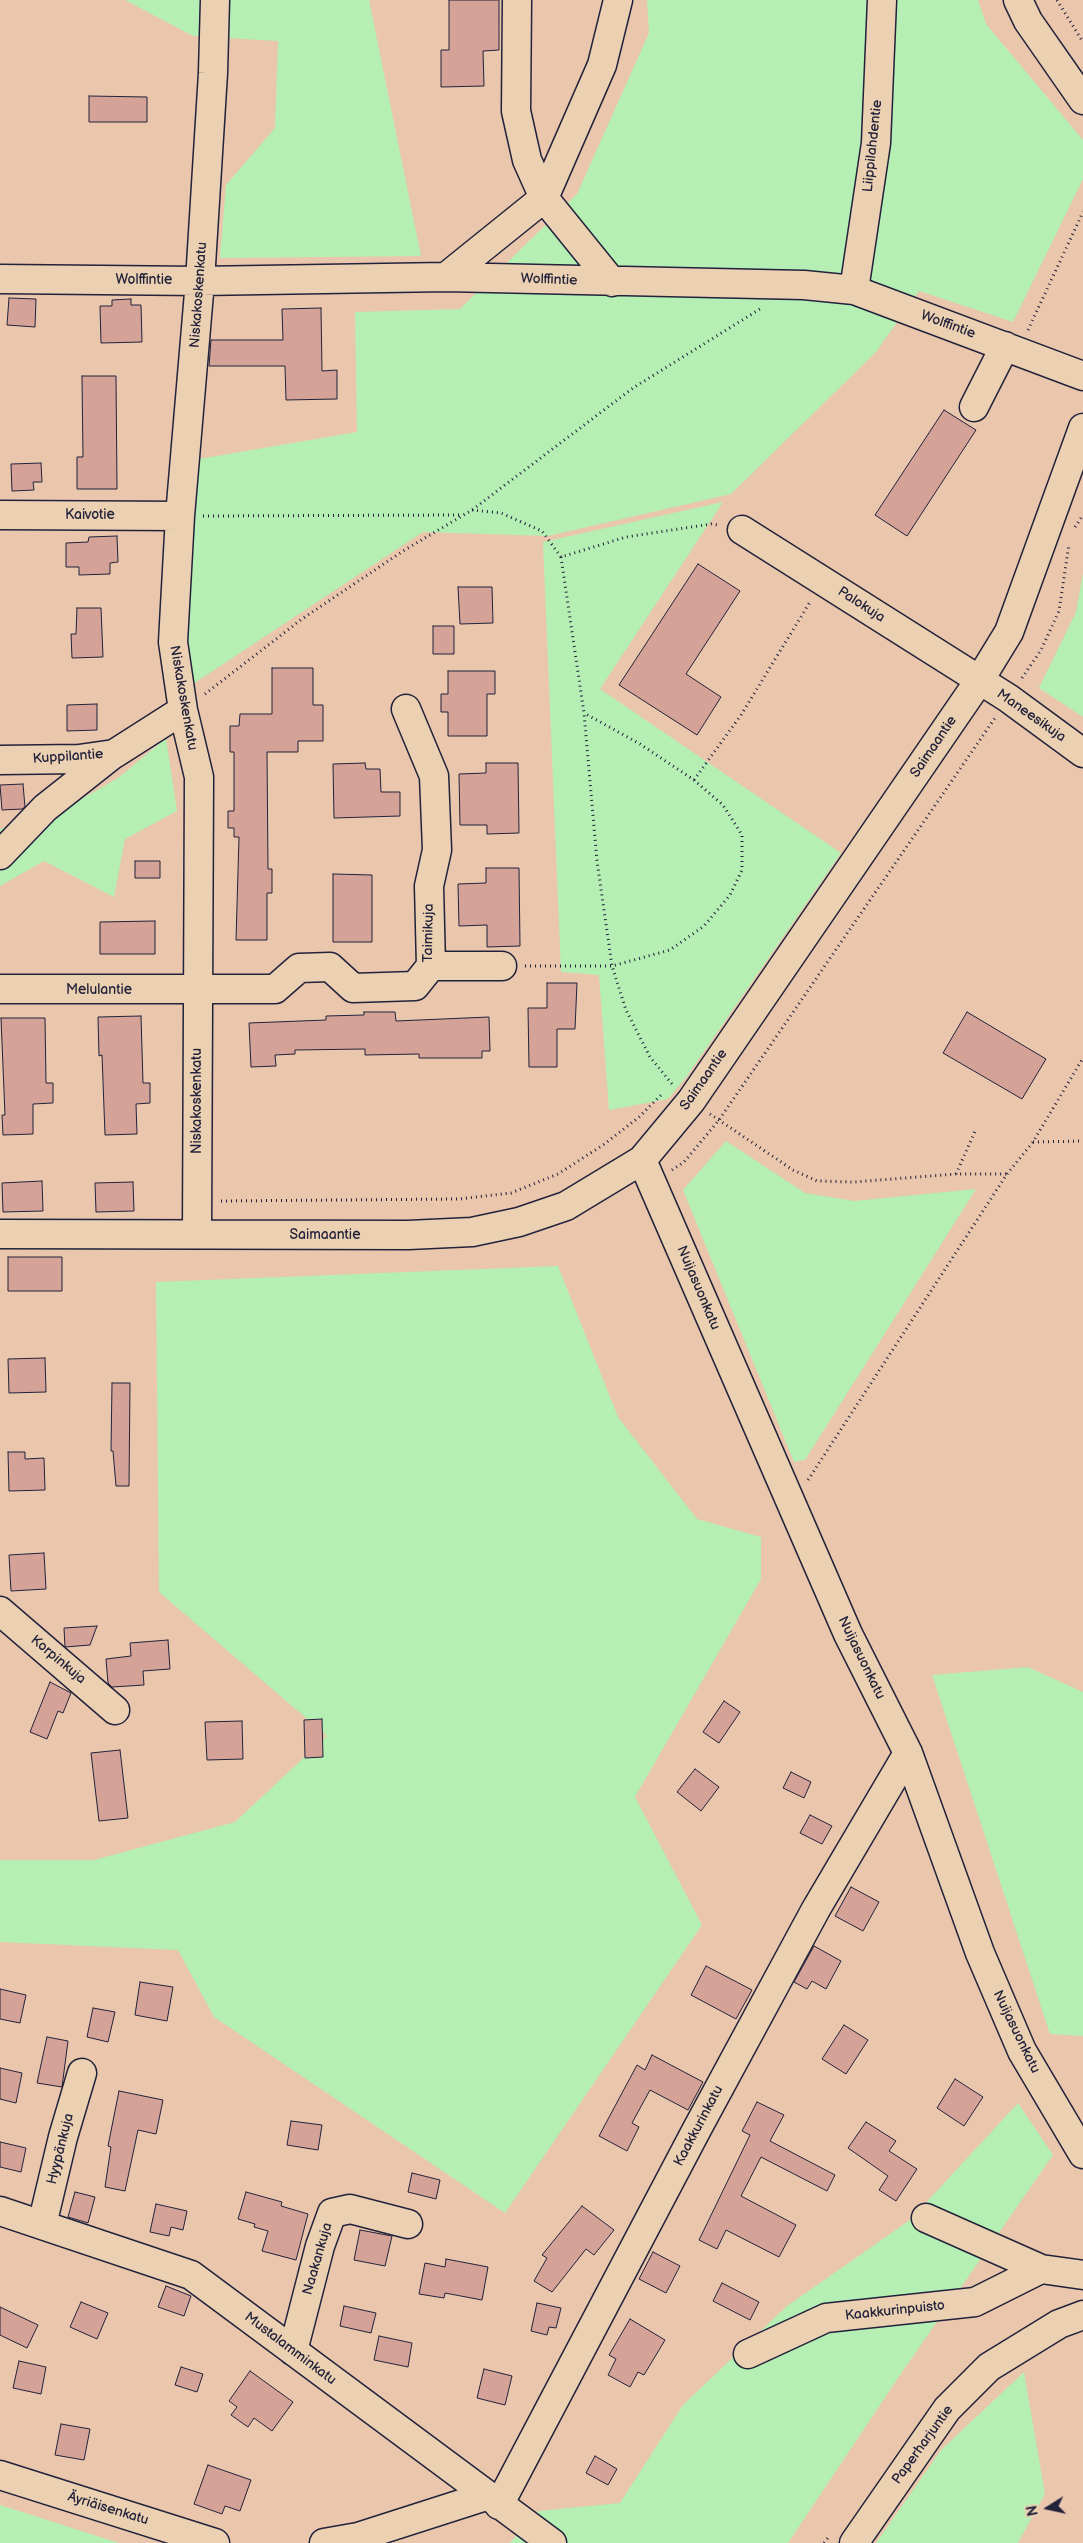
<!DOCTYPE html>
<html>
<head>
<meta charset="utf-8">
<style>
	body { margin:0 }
	#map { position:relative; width:1083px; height:2543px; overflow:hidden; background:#eac6ad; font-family:"Balsamiq Sans",sans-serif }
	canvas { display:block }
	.north { position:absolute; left:1023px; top:2483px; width:50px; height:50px; -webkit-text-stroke:4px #ebd0b2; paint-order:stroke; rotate:260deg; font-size:14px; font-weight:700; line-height:20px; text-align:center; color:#22223b }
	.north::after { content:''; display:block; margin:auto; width:18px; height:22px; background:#22223b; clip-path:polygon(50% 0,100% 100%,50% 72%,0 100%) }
</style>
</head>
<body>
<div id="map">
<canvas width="1083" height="2543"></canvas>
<div class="north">N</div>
</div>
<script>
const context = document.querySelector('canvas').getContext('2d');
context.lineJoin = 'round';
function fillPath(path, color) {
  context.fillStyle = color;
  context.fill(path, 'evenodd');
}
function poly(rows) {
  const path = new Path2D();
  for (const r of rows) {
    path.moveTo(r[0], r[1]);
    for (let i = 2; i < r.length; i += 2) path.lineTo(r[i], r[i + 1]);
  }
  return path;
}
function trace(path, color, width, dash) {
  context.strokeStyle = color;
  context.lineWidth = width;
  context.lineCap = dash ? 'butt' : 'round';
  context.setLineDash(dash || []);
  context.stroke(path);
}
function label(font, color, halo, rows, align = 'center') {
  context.font = font + ' "Balsamiq Sans",sans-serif';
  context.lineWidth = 5;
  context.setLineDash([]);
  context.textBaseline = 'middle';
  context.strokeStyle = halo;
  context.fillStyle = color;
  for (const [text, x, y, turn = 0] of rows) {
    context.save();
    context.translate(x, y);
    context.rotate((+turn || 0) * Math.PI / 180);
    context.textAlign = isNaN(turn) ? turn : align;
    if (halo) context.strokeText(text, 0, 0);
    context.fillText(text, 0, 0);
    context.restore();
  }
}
const green = poly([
	[125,0,369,0,421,256,220,258,226,185,275,128,278,41,193,36],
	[647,0,978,0,986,24,1083,140,1083,179,1013,322,919,291,876,352,731,494,548,536,423,532,190,686,185,569,199,459,357,432,355,312,460,309,577,194,649,33],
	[723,502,600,689,841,853,687,1076,668,1099,609,1110,599,975,561,972,543,542],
	[1083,573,1083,717,1039,688,1076,612],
	[166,738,177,811,125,839,114,897,44,861,0,886,0,829,57,813,118,778],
	[726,1141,805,1193,854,1201,976,1189,805,1460,794,1462,683,1190],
	[558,1266,618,1417,697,1519,761,1537,761,1579,635,1797,702,1925,505,2213,214,2017,178,1950,0,1942,0,1860,94,1860,235,1822,327,1736,159,1592,156,1282],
	[1028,1667,1083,1692,1083,2036,1050,2034,932,1675],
	[1018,2103,1053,2155,900,2375,788,2543,510,2543,538,2511,620,2503,683,2405,787,2306,910,2220],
	[1024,2372,1045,2494,1018,2543,876,2543,941,2450],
	[0,2505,119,2543,0,2543]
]);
const building = poly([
	[449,0,499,0,499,50,483,51,484,86,441,87,441,50,449,50,449,0],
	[89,96,147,97,147,122,89,122,89,96],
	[9,298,36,299,35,327,7,325,9,298],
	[131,299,131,305,141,305,142,342,101,343,100,306,112,306,112,300,131,299],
	[321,308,322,371,337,370,337,399,286,400,285,366,209,366,211,340,283,340,282,309,321,308],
	[82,376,116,376,117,489,77,489,77,457,83,457,82,376],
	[944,410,976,430,907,536,875,515,944,410],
	[41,463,42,482,33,482,34,490,12,491,11,464,41,463],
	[117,536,118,562,110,563,110,574,79,575,79,567,66,567,66,543,88,542,89,537,117,536],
	[698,564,740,591,686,674,721,697,697,735,619,685,698,564],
	[458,587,492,587,493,623,460,624,458,587],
	[77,608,101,608,103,657,72,658,71,634,76,634,77,608],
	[433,626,454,626,454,654,433,654,433,626],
	[272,668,313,668,313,705,323,705,323,741,298,741,298,752,267,752,268,869,272,869,272,893,267,893,267,940,236,940,239,837,234,837,234,828,228,828,228,811,234,811,234,752,230,752,230,726,239,726,240,714,272,714,272,668],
	[448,671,495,671,495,694,487,694,487,736,448,736,448,712,441,712,441,694,448,694,448,671],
	[97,704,97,730,67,731,67,705,97,704],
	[365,763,366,769,380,769,381,792,400,792,400,816,334,818,333,764,365,763],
	[486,763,518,763,519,833,487,834,487,825,460,825,459,774,486,773,486,763],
	[23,784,25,807,22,809,2,810,0,785,23,784],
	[135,861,160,861,160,878,135,878,135,861],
	[486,868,519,868,520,946,487,947,487,925,459,926,458,884,486,883,486,868],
	[333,874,372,875,372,942,333,942,333,874],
	[155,921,155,954,100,954,100,922,155,921],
	[547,983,577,983,575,1029,557,1029,557,1067,529,1067,528,1008,547,1008,547,983],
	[364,1012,395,1012,396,1021,489,1017,490,1051,482,1051,482,1058,419,1058,419,1054,365,1055,365,1049,295,1050,295,1054,275,1055,276,1066,251,1067,249,1023,326,1020,326,1016,364,1015,364,1012],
	[967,1012,1046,1059,1022,1099,943,1053,967,1012],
	[141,1016,143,1083,150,1083,150,1103,136,1104,137,1134,105,1135,102,1055,99,1056,98,1017,141,1016],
	[1,1018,45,1018,46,1083,53,1083,53,1103,33,1104,33,1134,3,1135,2,1115,5,1115,1,1018],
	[42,1181,43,1211,3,1212,2,1183,42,1181],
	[133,1182,134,1211,96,1212,95,1183,133,1182],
	[8,1257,62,1257,62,1291,8,1291,8,1257],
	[45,1358,46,1392,9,1393,8,1359,45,1358],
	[112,1383,130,1383,129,1486,116,1486,113,1451,111,1451,112,1383],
	[8,1452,25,1452,25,1459,44,1458,45,1490,9,1491,8,1452],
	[44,1553,46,1589,11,1591,9,1555,44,1553],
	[97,1626,90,1645,65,1647,64,1628,97,1626],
	[168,1640,170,1669,143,1671,144,1685,112,1687,108,1683,106,1659,131,1656,130,1643,168,1640],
	[50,1682,71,1693,63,1713,58,1711,47,1739,30,1732,50,1682],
	[724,1701,740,1712,719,1743,703,1732,724,1701],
	[322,1719,323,1757,305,1758,304,1720,322,1719],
	[242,1721,243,1759,207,1760,205,1722,242,1721],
	[120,1750,128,1818,99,1821,91,1753,120,1750],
	[695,1769,719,1787,701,1811,677,1792,695,1769],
	[791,1772,811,1782,804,1798,783,1788,791,1772],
	[810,1815,832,1826,822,1844,800,1833,810,1815],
	[851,1887,879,1902,863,1931,835,1916,851,1887],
	[814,1946,841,1961,826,1989,812,1981,807,1989,794,1982,814,1946],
	[706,1966,752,1990,736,2019,691,1995,706,1966],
	[140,1982,173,1987,167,2021,135,2015,140,1982],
	[0,1989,26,1995,20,2023,0,2019,0,1989],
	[93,2008,115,2012,108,2042,87,2037,93,2008],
	[844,2025,868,2040,846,2074,822,2059,844,2025],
	[47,2037,68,2041,62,2087,37,2083,47,2037],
	[652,2055,703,2082,688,2110,650,2090,632,2123,639,2127,627,2151,599,2136,637,2065,645,2070,652,2055],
	[0,2068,22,2073,16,2103,0,2099,0,2068],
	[955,2079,983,2097,964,2126,937,2108,955,2079],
	[119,2091,163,2100,156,2134,138,2130,125,2191,105,2187,111,2147,108,2146,119,2091],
	[757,2102,784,2115,770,2141,835,2175,827,2191,761,2157,741,2196,796,2225,779,2257,726,2230,717,2249,699,2240,750,2135,742,2131,757,2102],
	[291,2121,322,2125,318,2150,287,2145,291,2121],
	[866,2122,896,2141,889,2151,917,2169,896,2201,879,2190,888,2176,848,2148,866,2122],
	[0,2142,26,2148,21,2172,0,2167,0,2142],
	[412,2173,440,2180,436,2199,408,2192,412,2173],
	[75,2192,95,2197,88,2223,68,2217,75,2192],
	[246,2192,282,2202,281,2206,308,2214,296,2260,262,2251,268,2231,254,2227,255,2224,238,2219,246,2192],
	[156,2204,187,2211,183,2230,171,2227,169,2236,150,2232,156,2204],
	[582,2206,614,2230,594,2255,586,2249,552,2292,534,2281,547,2258,542,2255,582,2206],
	[360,2230,392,2236,385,2266,354,2260,360,2230],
	[653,2252,680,2266,666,2293,639,2279,653,2252],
	[446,2259,488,2267,482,2300,445,2293,444,2298,419,2294,425,2263,445,2267,446,2259],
	[722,2283,759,2302,750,2320,713,2301,722,2283],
	[166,2286,191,2296,184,2316,158,2307,166,2286],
	[81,2302,108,2313,97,2339,70,2327,81,2302],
	[537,2303,561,2308,556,2328,549,2327,547,2335,531,2331,537,2303],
	[344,2306,376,2313,371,2333,340,2326,344,2306],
	[0,2307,38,2325,27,2348,0,2335,0,2307],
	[630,2319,665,2340,644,2375,638,2372,630,2387,608,2375,616,2359,609,2355,630,2319],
	[379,2336,412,2343,408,2367,374,2360,379,2336],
	[19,2361,46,2367,41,2394,13,2388,19,2361],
	[181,2367,203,2374,197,2392,175,2385,181,2367],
	[484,2369,512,2376,505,2405,477,2398,484,2369],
	[250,2371,293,2402,272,2431,254,2418,248,2427,231,2415,237,2407,229,2401,250,2371],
	[61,2424,90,2429,84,2460,55,2455,61,2424],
	[595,2456,617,2469,608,2485,586,2473,595,2456],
	[208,2465,251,2480,240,2511,225,2506,222,2514,194,2504,208,2465]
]);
const path = poly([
	[1057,0,1083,42],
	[1028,330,1083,212],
	[472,510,501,513,542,531,561,557,626,537,711,524,718,525],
	[203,516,462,515],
	[1075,527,1083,515],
	[561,557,584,713,597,861,612,966,626,1010,650,1057,672,1084],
	[1022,678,1041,650,1059,611,1069,544],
	[205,694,302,619,403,551,472,510,633,388,760,309],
	[694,780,741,715,810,602],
	[525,966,612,966,670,950,704,926,730,895,742,870,742,835,723,805,694,780,640,744,584,713],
	[710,1114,793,1170,817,1181,854,1182,956,1174,1007,1174],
	[1033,1142,1083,1141],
	[672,1170,684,1162,719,1120,995,718],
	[956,1174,976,1129],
	[221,1201,459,1199,511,1193,558,1174,603,1145,638,1118,661,1095],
	[808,1480,1007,1174,1033,1142,1083,1058],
	[824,2543,830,2535]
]);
const minor = poly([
	[517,0,516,111,527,160,544,198,612,282],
	[1018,0,1028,21,1083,100],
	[446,277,544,198,602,65,618,0],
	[0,279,200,281,446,277,804,285,854,290,1083,376],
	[854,290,876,143,882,0],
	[974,407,1005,346],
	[0,515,180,516],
	[742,530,1008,698,1083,753],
	[0,760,79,759,114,754,183,710],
	[0,855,45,808,112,755],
	[431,966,502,966],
	[0,989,275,989,299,968,330,967,353,988,415,986,431,966,429,886,437,850,434,776,406,709],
	[642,1160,848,1634,908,1753,980,1953,1022,2051,1083,2154],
	[0,1234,408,1235,472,1232,519,1222,566,1206,642,1160,691,1101,979,681,1009,632,1083,428],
	[197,1234,199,777,183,710,173,642,180,516,200,281,213,73,215,0],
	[0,1611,115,1710],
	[0,2211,191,2275,552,2543],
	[926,2218,1041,2269,1083,2275],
	[42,2225,63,2137,82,2073],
	[293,2351,320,2246,332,2213,350,2209,408,2224],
	[748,2354,826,2318,975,2302,1041,2269],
	[0,2475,215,2543],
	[499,2505,697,2129,816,1909,908,1753],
	[324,2543,358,2537,486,2496],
	[854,2543,947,2409,989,2367,1059,2324,1083,2315]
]);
const streetNames = [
	["Liippilahdentie",873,146,-84],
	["Wolffintie",144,280],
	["Wolffintie",549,280,2],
	["Niskakoskenkatu",199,295,-86],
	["Wolffintie",948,325,20],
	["Kaivotie",90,515],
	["Palokuja",861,605,33],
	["Niskakoskenkatu",183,698,80],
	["Maneesikuja",1031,716,35],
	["Saimaantie",934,747,-56],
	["Kuppilantie",68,757,-4],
	["Taimikuja",429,933,-89],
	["Melulantie",99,990],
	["Saimaantie",704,1080,-55],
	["Niskakoskenkatu",197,1101,-90],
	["Saimaantie",325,1235],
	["Nuijasuonkatu",698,1288,67],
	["Nuijasuonkatu",861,1658,64],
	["Korpinkuja",58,1660,40],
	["Nuijasuonkatu",1016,2032,64],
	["Kaakkurinkatu",699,2126,-62],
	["Hyypänkuja",61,2149,-76],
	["Naakankuja",318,2259,-74],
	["Kaakkurinpuisto",895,2311,-6],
	["Mustalamminkatu",290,2349,37],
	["Paperharjuntie",923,2445,-54],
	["Äyriäisenkatu",108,2509,17]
];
fillPath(green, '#b5efb4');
fillPath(building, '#d4a296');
trace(building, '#22223b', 1);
trace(minor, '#22223b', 31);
trace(path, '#22223b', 3, [1, 4]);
trace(minor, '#ebd0b2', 28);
label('14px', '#22223b', '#ebd0b2', streetNames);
</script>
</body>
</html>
